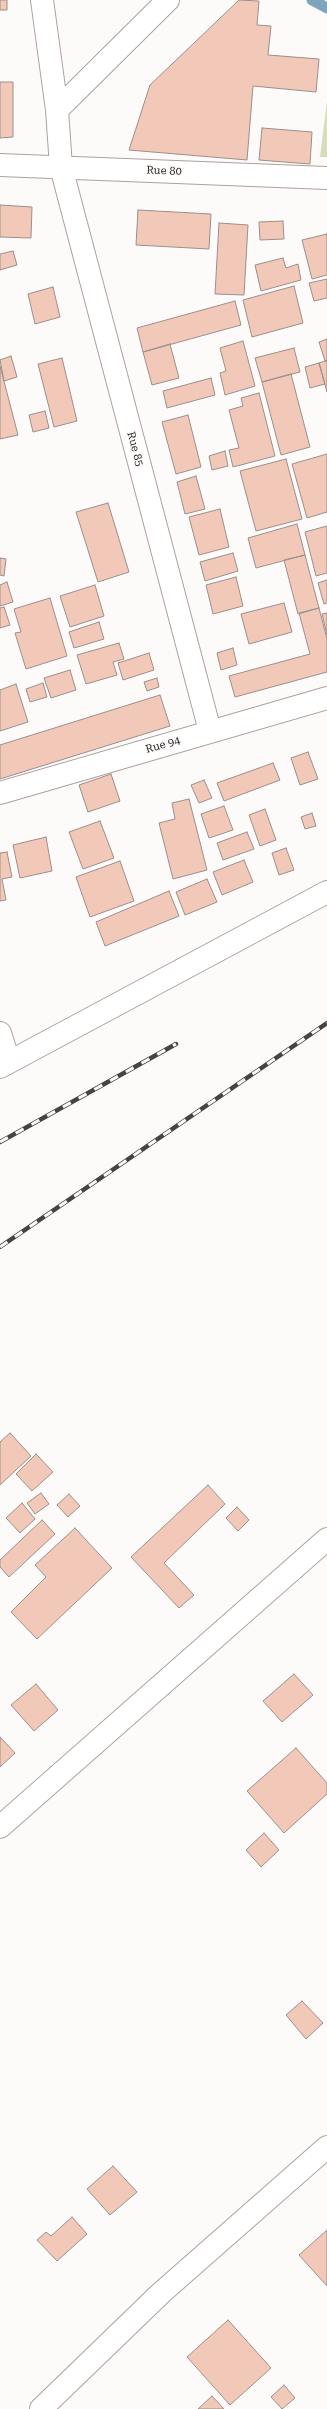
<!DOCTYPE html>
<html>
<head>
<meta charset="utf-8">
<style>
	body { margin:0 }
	canvas { display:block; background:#fdfbfa }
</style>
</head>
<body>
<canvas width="327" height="2409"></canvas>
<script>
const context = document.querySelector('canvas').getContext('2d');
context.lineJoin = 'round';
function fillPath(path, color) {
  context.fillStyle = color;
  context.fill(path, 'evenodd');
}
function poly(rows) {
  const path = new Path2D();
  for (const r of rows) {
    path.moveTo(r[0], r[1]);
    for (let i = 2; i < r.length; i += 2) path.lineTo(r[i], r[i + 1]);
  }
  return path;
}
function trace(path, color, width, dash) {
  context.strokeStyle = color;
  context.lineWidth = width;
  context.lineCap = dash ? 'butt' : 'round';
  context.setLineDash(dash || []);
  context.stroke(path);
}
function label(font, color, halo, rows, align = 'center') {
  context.font = font + ' "Roboto Serif",serif';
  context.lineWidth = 3;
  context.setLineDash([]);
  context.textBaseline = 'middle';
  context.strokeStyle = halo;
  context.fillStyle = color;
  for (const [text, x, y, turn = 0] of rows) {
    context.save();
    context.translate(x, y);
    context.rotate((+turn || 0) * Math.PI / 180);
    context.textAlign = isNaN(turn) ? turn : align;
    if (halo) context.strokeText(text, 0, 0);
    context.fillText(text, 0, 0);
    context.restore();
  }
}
const green = poly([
	[327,101,327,157,320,157]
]);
const stream = poly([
	[312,0,327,8]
]);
const building = poly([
	[0,0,7,0,7,10,0,10,0,0],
	[239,0,259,1,257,25,271,26,268,55,319,59,316,92,253,86,247,160,129,150,150,85,239,0],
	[0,82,13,82,13,137,0,138,0,82],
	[262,128,312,132,310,164,259,160,262,128],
	[0,205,32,207,31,238,0,237,0,205],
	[138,210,211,214,209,249,136,245,138,210],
	[283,221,284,239,260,240,259,222,283,221],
	[219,223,248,225,244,295,215,294,219,223],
	[327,234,327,275,312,279,302,240,327,234],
	[13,251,17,265,0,270,0,254,13,251],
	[283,258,286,268,298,264,301,280,261,291,255,265,283,258],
	[327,279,327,298,314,301,309,283,327,279],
	[294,286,303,323,252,337,243,300,294,286],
	[53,287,60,317,35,324,28,294,53,287],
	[235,301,241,325,143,352,137,328,235,301],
	[327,339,327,361,325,361,319,342,327,339],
	[243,341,255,386,225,395,220,373,226,371,220,348,243,341],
	[170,344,179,378,152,385,143,352,170,344],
	[294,348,300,372,262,382,255,358,294,348],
	[11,356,17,377,4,381,0,360,11,356],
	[62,358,77,421,54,427,38,364,62,358],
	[325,361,327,361,327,392,319,363,325,361],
	[319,363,325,384,310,388,305,367,319,363],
	[0,366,18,435,0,439,0,366],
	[291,374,310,447,281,455,262,382,291,374],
	[211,378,215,395,167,408,163,391,211,378],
	[259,393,275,456,233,467,229,450,239,448,229,410,243,406,241,398,259,393],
	[45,411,49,428,33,432,29,415,45,411],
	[188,415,201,467,176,474,162,422,188,415],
	[225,451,228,466,212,470,209,456,225,451],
	[327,454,327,512,307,518,292,464,327,454],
	[286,459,302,519,256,531,240,471,286,459],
	[196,476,205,509,185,514,177,482,196,476],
	[108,503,129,572,98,582,76,512,108,503],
	[220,509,229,547,199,555,189,517,220,509],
	[297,524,305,555,256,568,248,538,297,524],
	[327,526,327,573,316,576,305,532,327,526],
	[233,553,238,571,205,581,200,562,233,553],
	[305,555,319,608,298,614,284,560,305,555],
	[0,558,6,559,4,576,0,575,0,558],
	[236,577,243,606,213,614,206,585,236,577],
	[327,580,327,603,324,604,318,583,327,580],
	[7,582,13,602,0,606,0,585,7,582],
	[95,585,104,616,70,627,60,596,95,585],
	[50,598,67,656,26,669,15,633,21,632,14,609,50,598],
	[284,603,292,632,249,644,241,614,284,603],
	[4,607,10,625,0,628,0,608,4,607],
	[319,608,327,639,327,672,235,697,229,676,310,654,299,613,319,608],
	[327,613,327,635,322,614,327,613],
	[99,622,104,639,74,648,69,632,99,622],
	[119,643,124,659,113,662,117,675,86,684,77,655,119,643],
	[233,648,237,665,221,670,217,653,233,648],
	[149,653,154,670,123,680,118,663,149,653],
	[70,670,76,690,51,698,44,678,70,670],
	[157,678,159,687,147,691,144,682,157,678],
	[43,683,47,697,30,702,26,689,43,683],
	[16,684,28,722,0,731,0,690,16,684],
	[160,695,170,726,0,779,0,745,160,695],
	[308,752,318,779,300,785,291,758,308,752],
	[273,763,280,780,224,801,217,783,273,763],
	[111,774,120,801,88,812,79,785,111,774],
	[204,780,212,798,199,803,191,785,204,780],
	[189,799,207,870,173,879,159,823,175,819,172,803,189,799],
	[224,806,233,830,209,838,201,814,224,806],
	[265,809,276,840,260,846,249,815,265,809],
	[312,813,316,826,305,829,301,817,312,813],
	[100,821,114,858,83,869,69,832,100,821],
	[247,832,254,849,223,860,217,843,247,832],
	[46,837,52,871,20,878,13,845,46,837],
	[286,848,294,870,279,875,272,853,286,848],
	[7,852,12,877,2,879,6,900,0,901,0,853,7,852],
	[244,860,253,882,222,895,213,872,244,860],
	[120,861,134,901,90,917,76,877,120,861],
	[207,879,217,902,185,915,176,892,207,879],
	[169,891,179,916,105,946,96,922,169,891],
	[10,1433,31,1456,0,1485,0,1442,10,1433],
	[36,1454,53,1472,32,1491,16,1474,36,1454],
	[208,1485,225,1504,164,1563,194,1595,179,1608,131,1557,208,1485],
	[41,1493,49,1504,35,1514,27,1503,41,1493],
	[69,1494,80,1506,68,1517,57,1505,69,1494],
	[22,1503,35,1519,20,1533,6,1518,22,1503],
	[237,1507,249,1520,238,1531,226,1518,237,1507],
	[42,1520,55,1534,9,1577,0,1567,0,1560,42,1520],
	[75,1528,112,1568,37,1639,11,1612,46,1577,35,1565,75,1528],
	[294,1674,313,1695,282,1722,263,1701,294,1674],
	[36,1684,58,1710,34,1731,11,1705,36,1684],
	[0,1737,15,1753,0,1767,0,1737],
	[296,1748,327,1783,327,1794,284,1833,247,1791,296,1748],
	[264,1833,279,1850,261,1867,246,1850,264,1833],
	[302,2001,323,2023,306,2039,286,2015,302,2001],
	[113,2166,137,2192,110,2215,87,2189,113,2166],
	[72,2217,87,2234,57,2261,37,2240,46,2232,51,2236,72,2217],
	[327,2230,327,2286,299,2255,327,2230],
	[228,2320,271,2368,230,2405,187,2357,228,2320],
	[284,2385,295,2398,282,2409,271,2397,284,2385],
	[212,2396,224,2409,198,2409,212,2396]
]);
const minor = poly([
	[42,0,57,110],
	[168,0,57,110,61,167,210,731],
	[0,165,327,178],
	[0,793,327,698],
	[0,1033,9,1062],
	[0,1067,327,892],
	[0,1827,327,1539],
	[41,2409,161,2293,327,2147]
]);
const rail = poly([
	[0,1142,176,1044],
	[0,1247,327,1023]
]);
const streetNames = [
	["Rue 80",164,171,2],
	["Rue 85",135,449,75],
	["Rue 94",163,745,-16]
];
fillPath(green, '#d6dcbc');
trace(stream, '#7fa4bb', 11);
fillPath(building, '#f2c8b9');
trace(building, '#9b8f8b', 1);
trace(minor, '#ada19c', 24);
trace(minor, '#fff', 22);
trace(rail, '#484342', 4.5);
trace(rail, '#fdfbfa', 3, [9]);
label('11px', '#2e2927', '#fdfbfa', streetNames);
</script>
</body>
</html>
